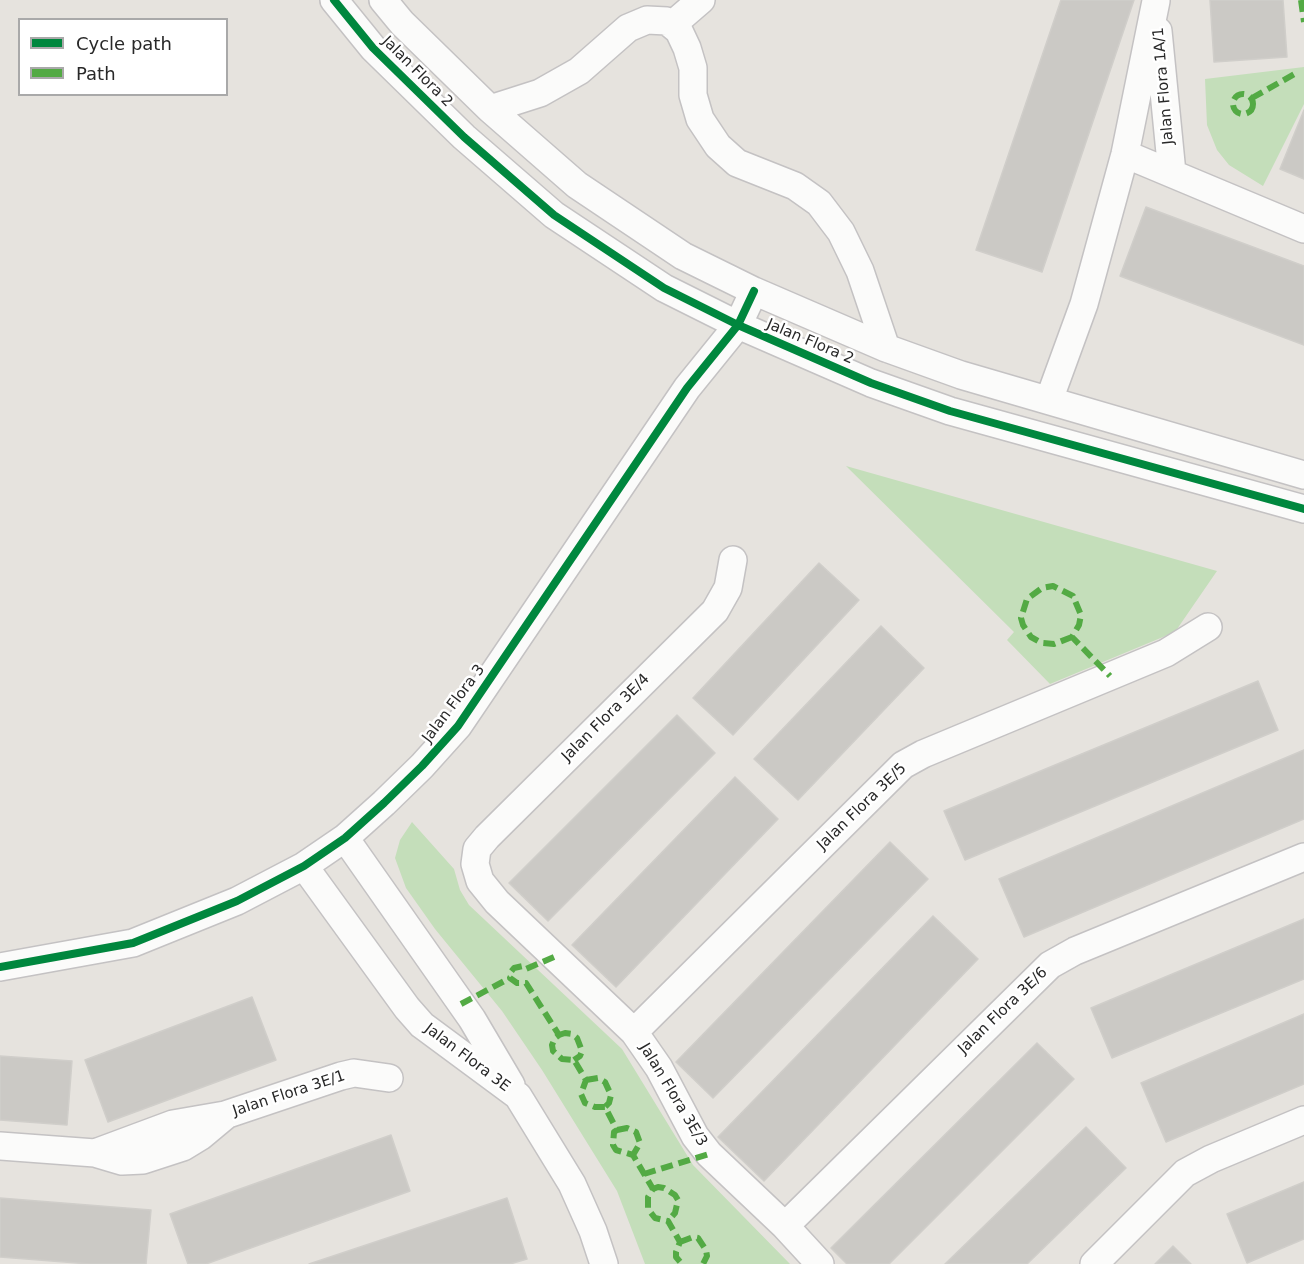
<!DOCTYPE html>
<html>
<head>
<meta charset="utf-8">
<style>
	body { margin:0 }
	#map { position:relative; width:1304px; height:1264px; overflow:hidden; background:#e6e3de; font-family:"DejaVu Sans",sans-serif }
	canvas { display:block }
	.legend { position:absolute; left:18px; top:18px; width:210px; height:78px; box-sizing:border-box; background:#fff; border:2px solid #a9a9a9; margin:0; padding:8px 10px; list-style:none; font-size:18px; color:#282828 }
	.legend li { display:flex; align-items:center; gap:12px; height:30px }
	.legend b { width:30px; border:2px solid #a9a9a9 }
</style>
</head>
<body>
<div id="map">
<canvas width="1304" height="1264"></canvas>
<ul class="legend">
<li><b style="height:8px;background:#00873e"></b>Cycle path</li>
<li><b style="height:8px;background:#53aa44"></b>Path</li>
</ul>
</div>
<script>
const context = document.querySelector('canvas').getContext('2d');
context.lineJoin = 'round';
function fillPath(path, color) {
  context.fillStyle = color;
  context.fill(path, 'evenodd');
}
function poly(rows) {
  const path = new Path2D();
  for (const r of rows) {
    if (r.length === 3) {
      path.moveTo(r[0] + r[2], r[1]);
      path.arc(r[0], r[1], r[2], 0, 2 * Math.PI);
      continue;
    }
    path.moveTo(r[0], r[1]);
    for (let i = 2; i < r.length; i += 2) path.lineTo(r[i], r[i + 1]);
  }
  return path;
}
function trace(path, color, width, dash) {
  context.strokeStyle = color;
  context.lineWidth = width;
  context.lineCap = dash ? 'butt' : 'round';
  context.setLineDash(dash || []);
  context.stroke(path);
}
function label(font, color, halo, rows, align = 'center') {
  context.font = font + ' "DejaVu Sans",sans-serif';
  context.lineWidth = 5;
  context.setLineDash([]);
  context.textBaseline = 'middle';
  context.strokeStyle = halo;
  context.fillStyle = color;
  for (const [text, x, y, turn = 0] of rows) {
    context.save();
    context.translate(x, y);
    context.rotate((+turn || 0) * Math.PI / 180);
    context.textAlign = isNaN(turn) ? turn : align;
    if (halo) context.strokeText(text, 0, 0);
    context.fillText(text, 0, 0);
    context.restore();
  }
}
const green = poly([
	[1304,67,1304,104,1263,186,1229,165,1217,150,1207,125,1205,79],
	[846,466,1217,571,1175,632,1050,684,1007,640,1014,632],
	[412,822,454,869,460,890,469,905,622,1049,693,1165,790,1264,645,1264,617,1191,542,1070,502,1011,435,929,406,888,395,858,400,840]
]);
const building = poly([
	[1061,0,1134,0,1042,272,976,250,1061,0],
	[1210,0,1283,0,1287,57,1214,62,1210,0],
	[1304,110,1304,179,1280,169,1304,110],
	[1146,207,1304,266,1304,345,1120,276,1146,207],
	[819,563,859,600,733,735,693,698,819,563],
	[881,626,924,668,798,800,754,759,881,626],
	[1258,681,1278,730,965,860,944,811,1258,681],
	[677,715,715,753,548,921,509,883,677,715],
	[1304,750,1304,819,1024,937,999,879,1304,750],
	[735,777,778,819,616,987,572,945,735,777],
	[890,842,928,879,713,1098,676,1062,890,842],
	[933,916,978,959,764,1181,718,1137,933,916],
	[1304,919,1304,979,1112,1058,1091,1008,1304,919],
	[252,997,276,1060,108,1122,85,1060,252,997],
	[1304,1014,1304,1084,1166,1142,1141,1083,1304,1014],
	[1037,1043,1074,1079,889,1264,847,1264,831,1248,1037,1043],
	[0,1056,72,1061,67,1125,0,1120,0,1056],
	[1086,1127,1126,1168,1027,1264,945,1264,1086,1127],
	[391,1135,410,1191,206,1264,188,1264,170,1214,391,1135],
	[1304,1182,1304,1239,1247,1263,1227,1214,1304,1182],
	[0,1198,151,1210,146,1264,90,1264,0,1257,0,1198],
	[507,1198,527,1259,510,1264,309,1264,507,1198],
	[1173,1246,1191,1264,1155,1264,1173,1246]
]);
const minor = poly([
	[334,0,373,48,464,137,554,215,664,288,738,325,871,383,950,411,1304,509],
	[383,0,402,23,490,109,577,185,683,256,754,291,886,348,961,375,1304,475],
	[672,25,701,0],
	[1158,31,1172,173],
	[490,109,540,93,579,71,628,28,647,20,667,21,679,31,687,48,693,68,693,95,700,119,718,146,737,163,795,186,819,203,841,232,860,271,886,348],
	[1125,154,1304,229],
	[1049,400,1084,304,1125,154,1156,1],
	[733,560,728,588,715,611,487,837,477,849,475,864,480,881,497,902,634,1032,659,1068,695,1136,709,1154,785,1226,820,1264],
	[345,838,472,1019,511,1085],
	[304,866,407,1008,422,1025,518,1096,572,1184,593,1231,604,1264],
	[0,967,133,943,237,901,304,866,345,838,384,803,422,766,458,726,687,388,738,325,754,291],
	[634,1032,903,765,923,754,1166,653,1208,627],
	[0,1146,95,1153,122,1161,143,1160,183,1147,201,1136,225,1116],
	[95,1153,173,1124,225,1115,341,1076,354,1073,389,1078],
	[785,1226,1050,965,1075,951,1304,857],
	[1094,1264,1185,1173,1211,1159,1304,1120]
]);
const quiet = poly([
	[1301,0,1304,22],
	[1243,104,10],
	[1252,98,1298,72],
	[1072,637,1054,644,1042,643,1031,637,1023,625,1021,618,1027,599,1042,588,1053,586,1073,596,1081,615,1079,625,1072,637,1110,676],
	[554,957,526,969,523,966,514,968,510,973,510,978,517,983,526,983,559,1035,555,1038,552,1045,553,1051,562,1059,574,1060,586,1080,581,1094,585,1103,595,1107,605,1107,617,1130,614,1132,613,1145,616,1150,633,1155,653,1189,648,1197,648,1209,655,1218,668,1221,680,1242,676,1252,676,1257,682,1264],
	[461,1004,510,978],
	[559,1035,565,1033,572,1034,577,1038,582,1051,580,1056,574,1060],
	[586,1080,598,1078,605,1082,611,1095,609,1103,605,1107],
	[617,1130,627,1128,636,1132,640,1143,633,1155],
	[644,1174,709,1154],
	[653,1189,658,1187,664,1188,675,1195,678,1200,675,1213,668,1221],
	[680,1242,693,1237,698,1238,706,1250,707,1256,703,1264]
]);
const cycleway = poly([
	[334,0,373,48,464,137,554,215,664,288,738,325,871,383,950,411,1304,509],
	[0,967,133,943,237,901,304,866,345,838,384,803,422,766,458,726,687,388,738,325,754,291]
]);
const streetNames = [
	["Jalan Flora 2",417,72,45],
	["Jalan Flora 1A/1",1164,86,-95],
	["Jalan Flora 2",810,342,23],
	["Jalan Flora 3",454,704,-53],
	["Jalan Flora 3E/4",606,718,-45],
	["Jalan Flora 3E/5",862,807,-44],
	["Jalan Flora 3E/6",1003,1011,-44],
	["Jalan Flora 3E",467,1058,37],
	["Jalan Flora 3E/1",289,1094,-18],
	["Jalan Flora 3E/3",673,1095,59]
];
fillPath(green, '#c4deba');
fillPath(building, '#cbc9c5');
trace(building, '#d0ceca', 1.5);
trace(minor, '#c4c2c3', 30);
trace(minor, '#fbfbfa', 27);
trace(quiet, '#53aa44', 6, [12, 6]);
trace(cycleway, '#00873e', 8);
label('15px', '#282828', '#fff', streetNames);
</script>
</body>
</html>
